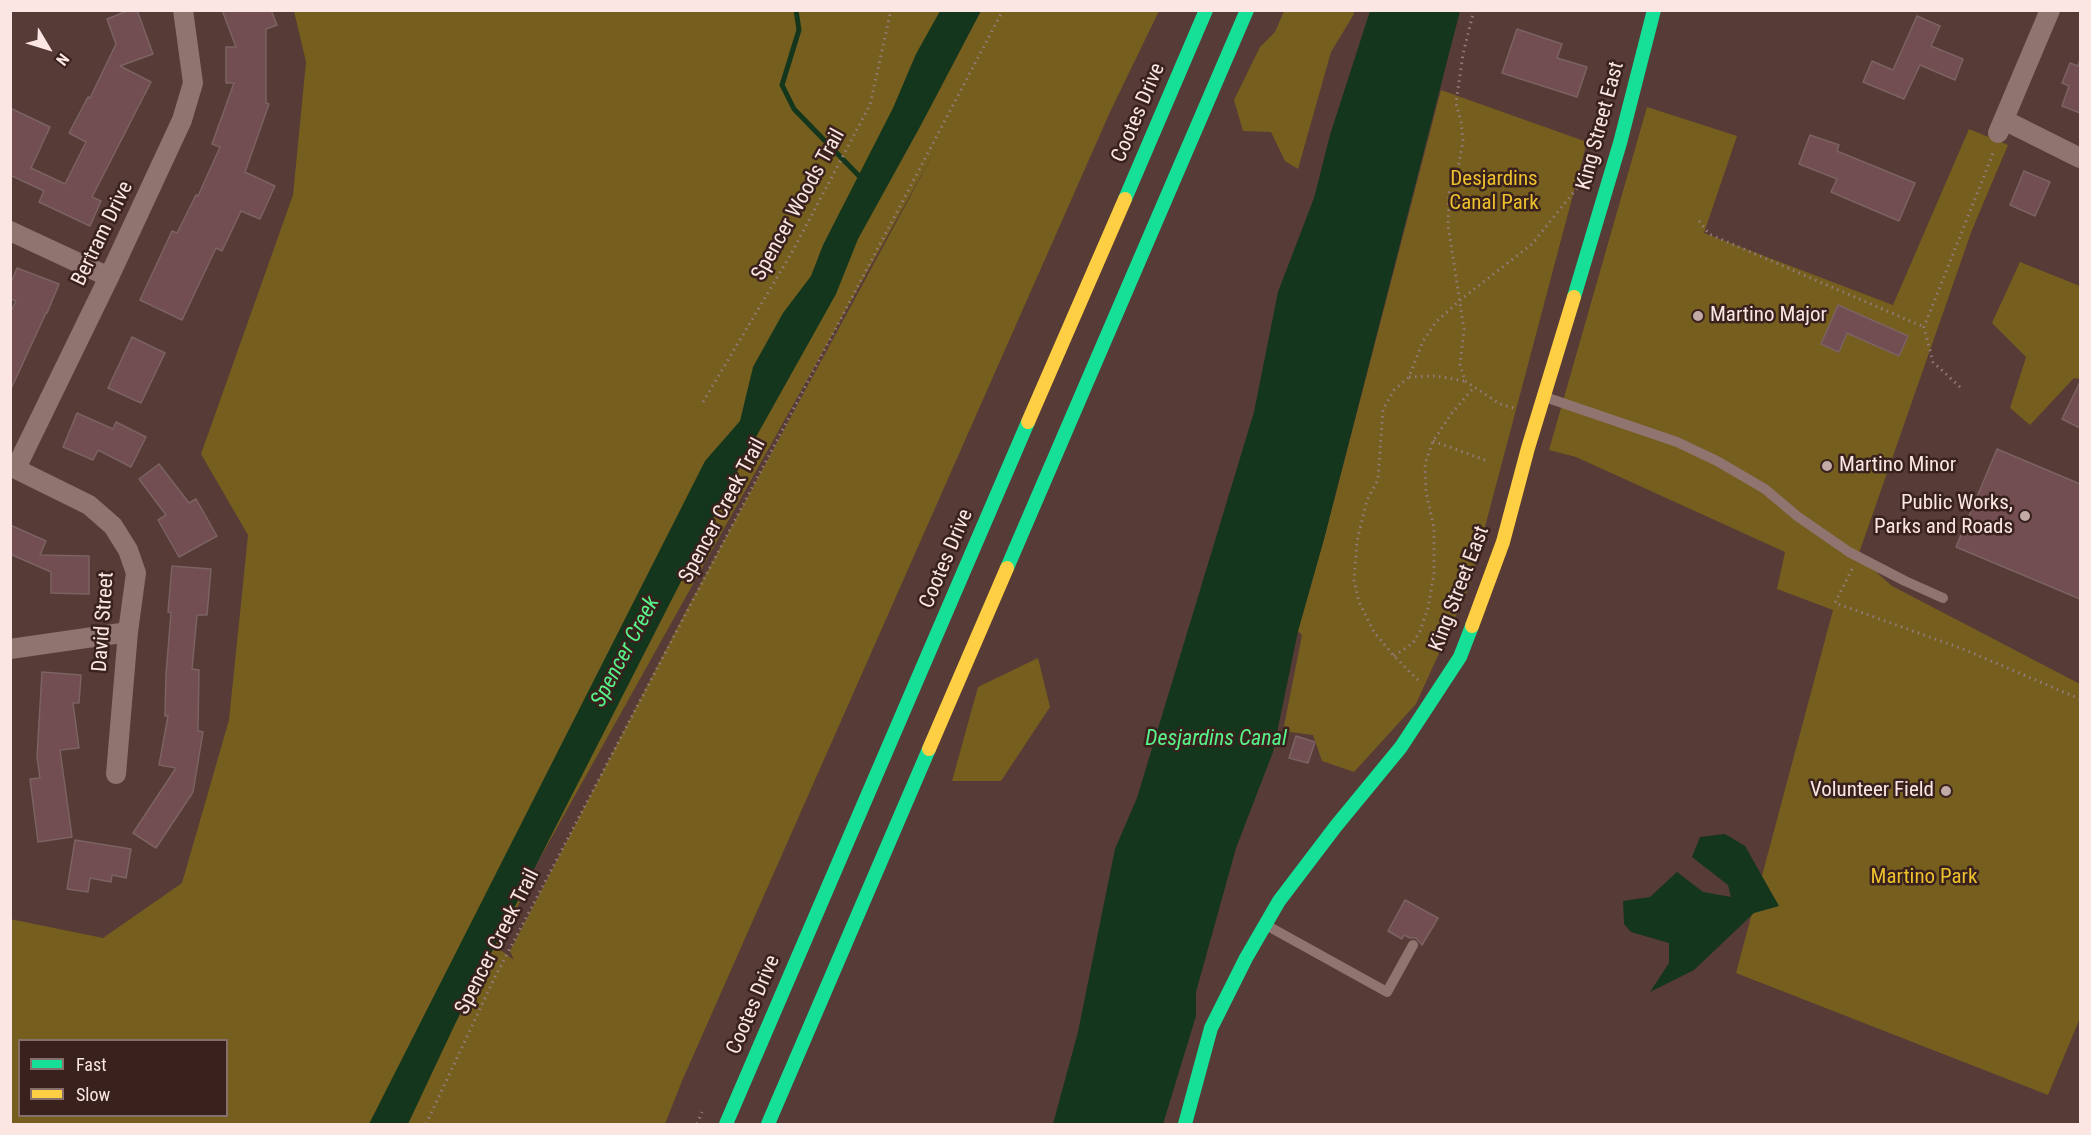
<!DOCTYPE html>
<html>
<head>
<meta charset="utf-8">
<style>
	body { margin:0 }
	#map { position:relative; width:2091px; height:1135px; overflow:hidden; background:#573b36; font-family:"Roboto Condensed",sans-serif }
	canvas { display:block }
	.frame { position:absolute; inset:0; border:12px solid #fbe6e3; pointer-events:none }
	.legend { position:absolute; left:18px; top:1039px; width:210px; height:78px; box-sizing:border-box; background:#39211d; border:2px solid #87706c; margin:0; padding:8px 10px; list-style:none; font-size:18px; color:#fbe6e3 }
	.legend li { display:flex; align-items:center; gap:12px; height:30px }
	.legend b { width:30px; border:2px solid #87706c }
	.north { position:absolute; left:18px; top:18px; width:60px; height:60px; -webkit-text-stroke:4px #39211d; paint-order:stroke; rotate:128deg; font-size:16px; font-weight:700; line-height:24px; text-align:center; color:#fbe6e3 }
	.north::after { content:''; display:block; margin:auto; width:21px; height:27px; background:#fbe6e3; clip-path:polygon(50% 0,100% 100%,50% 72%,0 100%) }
</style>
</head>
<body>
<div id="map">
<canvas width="2091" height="1135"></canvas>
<div class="frame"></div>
<ul class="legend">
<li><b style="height:8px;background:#16e098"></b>Fast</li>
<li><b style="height:8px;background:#ffcf43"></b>Slow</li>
</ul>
<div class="north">N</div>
</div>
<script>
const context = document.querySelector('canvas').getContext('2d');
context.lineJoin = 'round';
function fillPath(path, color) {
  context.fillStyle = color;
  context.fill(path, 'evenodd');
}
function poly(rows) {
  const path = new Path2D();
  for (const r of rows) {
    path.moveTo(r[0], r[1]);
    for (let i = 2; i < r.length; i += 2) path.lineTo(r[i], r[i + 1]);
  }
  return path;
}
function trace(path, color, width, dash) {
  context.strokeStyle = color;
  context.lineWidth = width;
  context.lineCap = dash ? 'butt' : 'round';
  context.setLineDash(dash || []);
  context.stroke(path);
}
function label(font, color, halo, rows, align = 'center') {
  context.font = font + ' "Roboto Condensed",sans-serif';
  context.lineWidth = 5;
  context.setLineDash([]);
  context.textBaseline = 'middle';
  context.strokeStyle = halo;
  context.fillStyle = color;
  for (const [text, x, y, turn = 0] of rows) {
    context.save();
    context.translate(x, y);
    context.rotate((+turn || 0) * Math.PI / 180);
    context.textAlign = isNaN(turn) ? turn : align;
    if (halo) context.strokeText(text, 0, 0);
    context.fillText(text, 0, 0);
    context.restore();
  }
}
const green = poly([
	[294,11,1159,11,1110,112,682,1081,665,1124,11,1124,10,919,103,938,182,883,229,720,248,535,201,454,293,195,306,62],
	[937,147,687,609,510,951,514,960,499,949,535,867],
	[20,1040,226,1040,226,1116,20,1116],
	[1284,11,1353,10,1354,14,1331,52,1298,169,1285,161,1271,132,1243,131,1234,100,1260,47,1275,32],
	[1441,90,1587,142,1469,587,1416,704,1354,772,1322,761,1313,735,1283,731,1302,635,1298,631,1324,539],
	[1647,107,1737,136,1704,233,1893,305,1969,129,2008,145,1972,230,1858,556,1892,586,2080,684,2080,1018,2048,1095,1736,973,1833,610,1777,589,1785,552,1576,457,1549,450],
	[2020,262,2080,286,2080,379,2074,378,2030,425,2010,408,2026,357,1992,323],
	[1038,658,1050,707,1001,781,952,781,978,687]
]);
const water = poly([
	[940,11,981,11,921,125,858,239,836,294,742,462,456,1022,408,1124,369,1124,705,461,740,421,753,367,783,313,811,276,823,245,893,108,916,54],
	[1370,11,1460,11,1324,539,1298,631,1273,752,1236,848,1196,992,1196,1016,1163,1124,1053,1124,1078,1032,1115,849,1137,798,1254,412,1278,292,1314,198,1330,135],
	[1725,834,1745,846,1779,906,1754,913,1694,970,1650,992,1669,963,1669,943,1631,932,1624,924,1623,901,1650,897,1677,872,1703,892,1731,897,1728,885,1692,857,1700,837]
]);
const stream = poly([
	[796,10,799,30,782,85,794,109,862,179]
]);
const building = poly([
	[130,10,137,10,153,54,120,66,151,82,92,197,101,201,90,226,39,202,44,191,10,175,10,108,50,127,31,168,65,184,86,142,69,133,88,97,90,98,116,44,107,19,130,10],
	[222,10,271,10,277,25,266,29,266,103,269,104,245,172,275,186,260,219,241,211,222,251,216,248,182,320,140,300,172,231,177,233,196,195,198,196,220,147,212,144,234,83,226,83,226,47,236,47,222,10],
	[1917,16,1940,26,1931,46,1963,59,1955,80,1920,65,1904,99,1863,82,1872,61,1893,70,1917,16],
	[1517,29,1562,44,1557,58,1587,67,1577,97,1502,73,1517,29],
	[2080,60,2080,113,2062,106,2069,86,2062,83,2070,63,2078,66,2080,60],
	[1810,135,1839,145,1837,151,1915,183,1899,221,1831,192,1837,179,1799,164,1810,135],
	[2024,171,2050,182,2035,216,2010,205,2024,171],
	[17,268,59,284,47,313,46,313,10,391,10,313,16,301,10,299,10,285,17,268],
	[1838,305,1908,336,1899,356,1847,333,1839,352,1821,344,1838,305],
	[132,337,165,353,141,403,108,388,132,337],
	[2080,382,2080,428,2062,419,2080,382],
	[77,413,113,429,116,422,146,437,131,467,98,450,93,460,63,447,77,413],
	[1997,449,2080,484,2080,599,1956,547,1997,449],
	[159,464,189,503,196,499,217,536,179,557,158,520,166,515,139,479,159,464],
	[10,525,46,541,40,555,89,556,89,594,51,593,51,572,10,554,10,525],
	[172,566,211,569,207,615,197,615,192,669,199,670,198,731,203,732,193,792,156,848,133,833,176,768,159,765,168,716,165,716,166,674,171,613,168,612,172,566],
	[42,672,81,675,79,703,73,703,79,748,60,750,72,837,38,842,30,779,40,778,37,757,42,672],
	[1296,736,1315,742,1308,763,1289,758,1296,736],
	[75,840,131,849,126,878,112,875,111,882,90,878,88,892,67,889,75,840],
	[1405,900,1438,918,1422,945,1416,938,1410,938,1404,935,1402,939,1388,931,1405,900]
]);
const path = poly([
	[1474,10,1463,54,1456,103,1461,122,1463,141,1459,163,1449,193,1448,225,1464,329,1460,365,1465,381,1500,404,1517,409],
	[1699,221,1709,234,1924,327],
	[1409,377,1436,376,1464,381],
	[1960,387,1933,362,1924,327,1994,151],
	[703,402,791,254,870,105,891,10],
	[1433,441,1485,460],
	[1852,569,1835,603,1963,649,2080,699],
	[1394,656,1413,643,1420,631,1428,608,1434,574,1434,528,1426,492,1425,464,1433,441,1452,413,1474,387],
	[1418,680,1394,656,1374,632,1359,602,1354,580,1357,541,1367,500,1378,480,1383,409,1394,390,1409,377,1423,341,1436,322,1459,301,1532,244,1585,178],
	[426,1124,495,977,1003,10],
	[697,1124,702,1112]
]);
const lane = poly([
	[1545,397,1677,442,1717,461,1765,489,1797,516,1849,552,1905,581,1943,598],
	[1266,925,1387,992,1413,945]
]);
const street = poly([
	[2004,120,2080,158],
	[1998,133,2050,10],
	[10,231,109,277],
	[10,466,89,505,113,526,128,550,136,573,128,632,116,774],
	[16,468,109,277,182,120,193,83,183,10],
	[10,649,128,632]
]);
const fast = poly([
	[1125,199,1206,10],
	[1574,297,1620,143,1654,10],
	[1007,568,1247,10],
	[726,1124,1028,422],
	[768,1124,929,749],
	[1185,1124,1211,1028,1246,958,1279,901,1336,826,1401,747,1460,657,1472,626]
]);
const slow = poly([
	[1028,422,1125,199],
	[1472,626,1503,542,1528,448,1574,297],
	[929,749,1007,568]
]);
const markers = [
	[1698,316,6,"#c2aaa6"],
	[1827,466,6,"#c2aaa6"],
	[2025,516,6,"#c2aaa6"],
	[1946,791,6,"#c2aaa6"]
];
const streetNames = [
	["Cootes Drive",1139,113,-67],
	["King Street East",1601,126,-75],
	["Spencer Woods Trail",799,205,-61],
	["Bertram Drive",103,234,-64],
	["Spencer Creek Trail",723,511,-62],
	["Cootes Drive",947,559,-67],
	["King Street East",1460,589,-69],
	["David Street",104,622,-86],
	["Spencer Creek Trail",498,942,-63],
	["Cootes Drive",754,1005,-67]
];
const parkNames = [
	["Desjardins",1494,180],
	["Canal Park",1494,204],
	["Martino Park",1924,878]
];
const poiNames = [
	["Martino Major",1710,316],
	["Martino Minor",1839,466],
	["Public Works,",2013,504,"right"],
	["Parks and Roads",2013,528,"right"],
	["Volunteer Field",1934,791,"right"]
];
const waterNames = [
	["Spencer Creek",626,652,-62],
	["Desjardins Canal",1216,739]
];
fillPath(green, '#765e1f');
fillPath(water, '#13361d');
trace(stream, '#13361d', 5);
fillPath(building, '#724d51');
trace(building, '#7b6363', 1.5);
trace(path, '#937c79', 3, [1.5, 4.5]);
trace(lane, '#8f7470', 10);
trace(street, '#8f7470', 20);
trace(fast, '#16e098', 14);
trace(slow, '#ffcf43', 14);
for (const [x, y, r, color] of markers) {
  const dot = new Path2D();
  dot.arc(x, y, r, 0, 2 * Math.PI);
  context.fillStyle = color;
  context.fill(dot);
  trace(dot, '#39211d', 2);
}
label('21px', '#fbe6e3', '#39211d', streetNames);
label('21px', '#edc12d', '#39211d', parkNames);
label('21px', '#fbe6e3', '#39211d', poiNames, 'left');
label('italic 22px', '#57f48a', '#39211d', waterNames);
</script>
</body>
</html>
